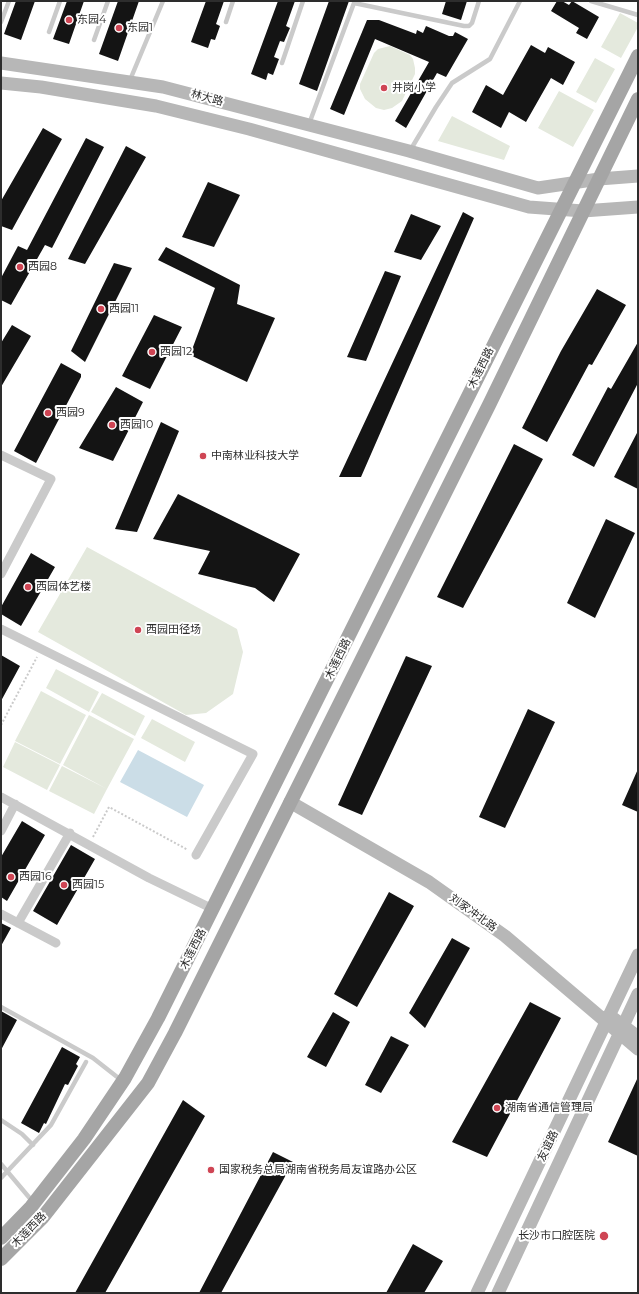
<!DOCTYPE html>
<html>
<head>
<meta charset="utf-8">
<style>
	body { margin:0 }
	#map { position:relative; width:639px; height:1294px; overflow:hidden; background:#fff; font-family:Montserrat,sans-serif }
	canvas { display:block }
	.frame { position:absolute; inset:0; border:2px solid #2d2d2d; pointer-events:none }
</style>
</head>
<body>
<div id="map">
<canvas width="639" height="1294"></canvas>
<div class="frame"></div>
</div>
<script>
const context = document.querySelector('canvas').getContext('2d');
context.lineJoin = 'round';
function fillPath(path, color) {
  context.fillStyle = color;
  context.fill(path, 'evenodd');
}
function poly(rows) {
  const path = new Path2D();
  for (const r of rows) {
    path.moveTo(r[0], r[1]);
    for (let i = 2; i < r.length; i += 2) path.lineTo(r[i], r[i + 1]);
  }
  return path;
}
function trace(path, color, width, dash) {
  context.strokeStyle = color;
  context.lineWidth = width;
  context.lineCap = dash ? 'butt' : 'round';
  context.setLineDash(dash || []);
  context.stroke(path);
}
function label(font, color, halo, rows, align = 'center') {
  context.font = font + ' Montserrat,"Noto Sans SC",sans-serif';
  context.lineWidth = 4;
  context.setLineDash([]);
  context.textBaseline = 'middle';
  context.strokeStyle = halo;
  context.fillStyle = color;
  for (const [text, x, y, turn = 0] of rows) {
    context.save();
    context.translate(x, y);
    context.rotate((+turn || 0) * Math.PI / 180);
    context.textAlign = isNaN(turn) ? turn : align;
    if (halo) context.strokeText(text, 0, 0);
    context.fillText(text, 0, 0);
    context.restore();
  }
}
const green = poly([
	[620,13,638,23,638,27,621,58,601,47],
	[390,46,410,55,413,59,415,68,415,74,402,101,392,108,384,110,376,108,365,99,360,89,360,84,374,53,378,49],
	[595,58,615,69,596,103,576,92],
	[559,91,594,110,573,147,538,128],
	[452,116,510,146,504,160,438,141],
	[87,547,237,629,243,652,233,694,206,713,186,715,38,632],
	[56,669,99,692,89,712,46,688],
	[41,691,86,715,60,764,15,741],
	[102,693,145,716,135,736,91,712],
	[89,715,134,739,107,789,63,765],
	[152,719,195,742,185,762,141,738],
	[15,742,60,765,47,790,3,767],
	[62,766,107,789,94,814,49,791]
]);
const water = poly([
	[138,750,204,785,187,817,120,782]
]);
const building = poly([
	[16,1,35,1,21,40,4,34],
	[67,1,84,1,69,44,53,39],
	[118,1,139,1,118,61,99,54],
	[206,1,224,1,216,24,220,26,215,40,211,39,208,48,191,42],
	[278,1,295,1,286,26,290,28,284,42,280,41,274,57,279,59,273,75,268,73,266,80,251,74],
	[329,1,349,1,317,91,299,84],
	[446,1,467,1,461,20,442,14],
	[557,1,562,1,569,5,572,1,599,17,587,39,576,33,579,28,551,11],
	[367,20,379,20,416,34,417,30,423,33,426,26,449,36,453,36,455,32,468,39,446,77,437,73,406,128,395,121,429,62,375,39,344,115,330,109],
	[531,45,545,53,548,47,575,62,563,85,551,78,526,122,509,112,501,128,472,112,486,85,503,95],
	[43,128,62,139,12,230,1,226,1,201],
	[86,138,104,147,52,248,45,245,11,305,1,300,1,278,18,246,27,250],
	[126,146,146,157,85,264,68,259],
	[208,182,240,195,214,247,182,237],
	[463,212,474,218,361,477,339,477],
	[411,214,441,226,421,260,394,252],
	[166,247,240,285,237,304,275,318,247,382,190,355,215,288,158,260],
	[114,263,132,268,85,362,71,351],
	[385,271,401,276,366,361,347,357],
	[597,289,626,305,592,365,589,364,547,442,522,428,561,351],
	[154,315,182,327,150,389,122,376],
	[12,325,31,336,1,387,1,343],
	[638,342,638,383,594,467,572,455,608,387,611,389],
	[61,363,81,374,81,377,36,463,14,451],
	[116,387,143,402,113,461,79,448],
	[161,422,179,431,137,532,115,529],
	[638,431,638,489,614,477],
	[514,444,543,459,463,608,437,597],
	[178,494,300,554,274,602,255,588,198,574,210,551,153,539],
	[606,519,635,533,595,618,567,603],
	[31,553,55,567,21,626,1,614,1,607],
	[1,655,20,666,1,701],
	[406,656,432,666,362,815,338,805],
	[528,709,555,722,505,828,479,817],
	[638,769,638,812,622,805],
	[22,821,45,835,7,901,1,897,1,857],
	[71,845,95,859,57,925,33,911],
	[389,892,414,906,357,1007,334,994],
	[1,923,11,928,1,946],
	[452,938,470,948,425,1028,409,1013],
	[530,1002,561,1018,487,1157,452,1142],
	[1,1011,17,1020,1,1050],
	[333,1012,350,1022,326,1067,307,1057],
	[391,1036,409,1045,381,1093,365,1085],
	[62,1047,80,1057,76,1064,78,1066,68,1085,65,1084,46,1124,44,1123,39,1133,21,1123],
	[638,1077,638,1156,608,1142],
	[183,1100,205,1116,105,1293,75,1293],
	[273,1152,293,1162,221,1293,199,1293],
	[413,1244,443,1261,424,1293,386,1293]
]);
const path = poly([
	[1,725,37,657],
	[93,837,109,807,188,850]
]);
const service = poly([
	[591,1,638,15],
	[1,22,9,1],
	[226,22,233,1],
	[49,32,60,1],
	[94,40,108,1],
	[282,63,303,1],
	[130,80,163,1],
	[309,124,354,3,464,26,469,26,472,23,479,1],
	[411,149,436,107,452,83,490,59,520,1],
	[1,1007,93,1058,121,1080],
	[1,1120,22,1134,33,1145],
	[1,1164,33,1202],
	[1,1178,51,1125,86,1062]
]);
const minor = poly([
	[1,455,51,479,1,574],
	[1,629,253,754,196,855],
	[1,797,149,878,213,909],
	[1,831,15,804],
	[1,914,56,943],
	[18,923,70,833]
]);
const secondary = poly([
	[1,63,163,87,409,151,538,188,599,179,638,176],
	[1,83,41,87,156,106,249,129,529,207,583,211,638,207],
	[290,802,429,882,505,936,638,1049],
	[609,1015,638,1037],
	[477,1293,638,955],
	[498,1293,638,994]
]);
const primary = poly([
	[1,1238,31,1207,84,1139,125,1078,158,1018,638,56],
	[1,1259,43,1217,148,1083,175,1033,489,405,638,99]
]);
const markers = [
	[69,20,4,"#cf4554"],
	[119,28,4,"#cf4554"],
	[384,88,4,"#cf4554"],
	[20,267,4,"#cf4554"],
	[101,309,4,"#cf4554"],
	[152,352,4,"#cf4554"],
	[48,413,4,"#cf4554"],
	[112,425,4,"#cf4554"],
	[203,456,4,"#cf4554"],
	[28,587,4,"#cf4554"],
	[138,630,4,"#cf4554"],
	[11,877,4,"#cf4554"],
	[64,885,4,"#cf4554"],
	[497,1108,4,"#cf4554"],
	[211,1170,4,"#cf4554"],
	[604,1236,5,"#cf4554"]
];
const poiNames = [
	["东园4",77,20],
	["东园1",127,28],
	["井岗小学",392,88],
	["西园8",28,267],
	["西园11",109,309],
	["西园12",160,352],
	["西园9",56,413],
	["西园10",120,425],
	["中南林业科技大学",211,456],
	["西园体艺楼",36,587],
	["西园田径场",146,630],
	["西园16",19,877],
	["西园15",72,885],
	["湖南省通信管理局",505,1108],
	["国家税务总局湖南省税务局友谊路办公区",219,1170],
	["长沙市口腔医院",595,1236,"right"]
];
const streetNames = [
	["林大路",207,98,15],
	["木莲西路",481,368,-64],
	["木莲西路",338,659,-64],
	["刘家冲北路",473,913,36],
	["木莲西路",193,949,-63],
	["友谊路",548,1146,-64],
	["木莲西路",29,1230,-46]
];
fillPath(green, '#e4e9dd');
fillPath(water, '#cbdde7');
fillPath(building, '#141414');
trace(path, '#cacaca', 2, [2, 2]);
trace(service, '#cacaca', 4.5);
trace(minor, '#cacaca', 9);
trace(secondary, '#b7b7b7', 13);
trace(primary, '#a5a5a5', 14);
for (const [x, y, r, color] of markers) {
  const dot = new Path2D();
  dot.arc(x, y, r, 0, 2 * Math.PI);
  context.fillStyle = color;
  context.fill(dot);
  trace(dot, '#fff', 1.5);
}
label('11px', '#2d2d2d', '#fff', poiNames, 'left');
label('11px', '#2d2d2d', '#fff', streetNames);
</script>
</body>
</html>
